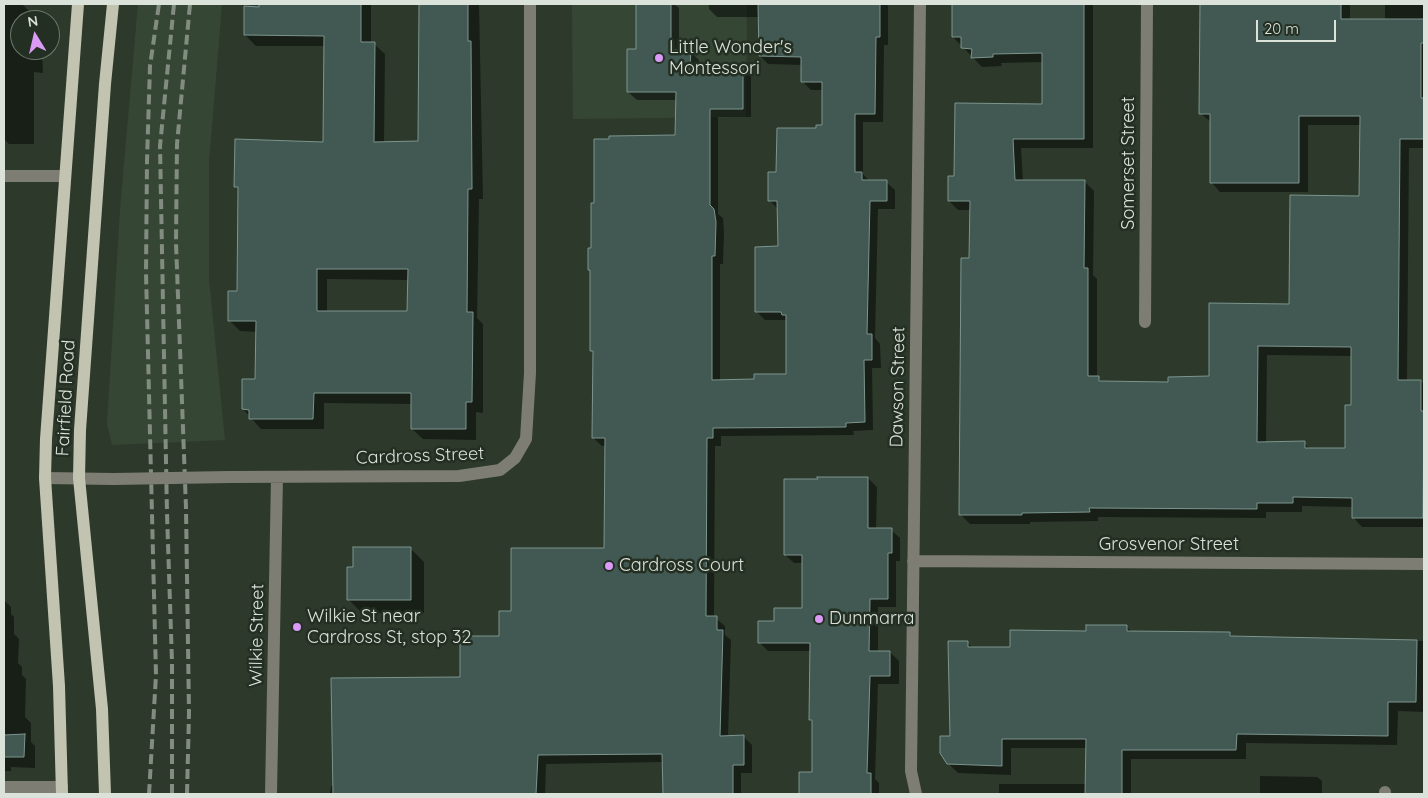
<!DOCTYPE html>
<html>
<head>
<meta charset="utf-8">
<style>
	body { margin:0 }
	#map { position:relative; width:1428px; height:798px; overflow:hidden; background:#2d3a2b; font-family:Quicksand,sans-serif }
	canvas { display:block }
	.frame { position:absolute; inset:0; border:5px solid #dbe2d9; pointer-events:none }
	.north { position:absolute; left:10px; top:10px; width:50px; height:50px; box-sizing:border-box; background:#232f22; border:1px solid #6d776b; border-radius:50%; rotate:351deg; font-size:14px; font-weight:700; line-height:20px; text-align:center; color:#dbe2d9 }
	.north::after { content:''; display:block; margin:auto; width:18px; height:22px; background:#da9af6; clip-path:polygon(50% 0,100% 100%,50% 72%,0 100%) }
	.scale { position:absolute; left:1256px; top:20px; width:80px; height:22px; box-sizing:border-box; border:2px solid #dbe2d9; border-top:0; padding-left:6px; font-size:15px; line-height:18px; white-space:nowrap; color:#dbe2d9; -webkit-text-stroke:4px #232f22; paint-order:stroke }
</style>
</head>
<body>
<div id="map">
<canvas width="1428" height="798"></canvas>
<div class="frame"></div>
<div class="north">N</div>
<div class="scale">20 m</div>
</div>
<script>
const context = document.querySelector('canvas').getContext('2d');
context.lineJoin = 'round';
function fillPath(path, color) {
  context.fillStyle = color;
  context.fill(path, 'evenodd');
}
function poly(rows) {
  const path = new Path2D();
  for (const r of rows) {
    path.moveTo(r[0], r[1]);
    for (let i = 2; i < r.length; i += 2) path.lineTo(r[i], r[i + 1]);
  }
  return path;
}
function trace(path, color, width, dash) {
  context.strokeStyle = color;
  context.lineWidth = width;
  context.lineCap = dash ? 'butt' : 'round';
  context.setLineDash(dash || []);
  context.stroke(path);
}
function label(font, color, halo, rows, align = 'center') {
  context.font = font + ' Quicksand,sans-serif';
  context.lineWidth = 5;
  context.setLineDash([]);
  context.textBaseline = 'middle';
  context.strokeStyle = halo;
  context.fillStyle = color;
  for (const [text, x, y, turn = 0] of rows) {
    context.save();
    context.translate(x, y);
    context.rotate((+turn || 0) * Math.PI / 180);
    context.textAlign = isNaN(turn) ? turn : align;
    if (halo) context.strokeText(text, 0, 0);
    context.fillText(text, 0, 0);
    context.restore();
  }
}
const built = poly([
	[138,4,222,4,209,162,209,279,225,440,112,445,107,424,120,210],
	[572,4,747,4,746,117,573,119]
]);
const shadow = poly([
	[4,4,22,4,35,17,34,20,20,20,20,50,42,50,43,73,34,72,34,144,9,144,4,139],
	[260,4,371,4,371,44,374,44,385,54,384,143,419,142,420,4,479,4,483,199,479,199,477,318,483,324,483,413,476,412,476,440,423,439,412,429,412,404,324,403,324,429,261,429,243,409,257,381,257,332,240,331,229,320,239,292,239,190,236,186,325,143,325,46,256,46,245,35,260,8],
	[327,279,409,280,408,312,327,312],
	[637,4,674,4,679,8,679,51,690,51,699,60,698,67,742,67,751,76,751,117,718,117,718,214,723,218,724,231,723,264,720,264,720,381,756,380,787,375,787,320,765,320,757,312,779,248,779,210,770,201,777,173,817,129,823,127,823,90,811,90,802,81,802,65,768,64,760,56,760,17,717,17,709,9,709,4,886,4,888,6,888,45,884,45,883,122,863,122,863,174,870,182,886,182,895,190,895,209,878,209,875,338,880,344,881,368,872,368,873,430,853,431,854,435,721,436,721,446,715,446,714,617,725,626,725,635,731,640,728,737,744,737,752,745,752,773,741,773,741,794,664,794,664,762,546,764,545,794,330,794,331,786,334,786,461,678,501,638,512,612,605,550,606,446,602,446,593,438,594,354,591,350,591,272,589,269,592,249,676,137,677,100,637,100,628,92,637,50],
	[954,4,993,4,996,6,1043,6,1043,4,1093,5,1093,148,1021,148,1023,181,1084,181,1094,191,1093,275,1097,279,1097,378,1104,382,1169,383,1210,378,1290,305,1361,197,1361,125,1308,125,1308,192,1220,192,1211,182,1212,123,1200,113,1201,4,1350,4,1350,20,1385,20,1385,4,1424,4,1424,148,1409,148,1407,381,1421,381,1424,384,1424,527,1362,527,1353,517,1353,507,1302,506,1302,512,1266,512,1266,518,1098,517,1098,521,1030,522,1030,524,970,524,960,514,971,210,958,210,949,201,955,177,1043,105,1043,62,1001,63,1002,66,982,67,953,37],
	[1267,355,1352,356,1352,406,1346,449,1310,449,1304,443,1266,443],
	[868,478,877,487,876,530,891,530,900,538,900,561,896,561,896,607,878,607,878,652,890,652,899,661,899,684,878,684,875,779,879,783,879,794,800,794,800,773,813,773,813,723,810,720,811,651,768,651,760,643,775,622,804,609,803,563,794,563,785,555],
	[410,548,424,562,424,613,362,613,348,599,354,568],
	[4,600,11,607,11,614,14,617,14,634,19,639,18,663,22,667,22,675,26,679,25,717,31,723,31,742,35,746,35,768,11,767,11,771,4,771],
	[1126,626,1133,633,1229,633,1233,637,1424,641,1424,712,1398,711,1397,745,1246,743,1246,759,1131,759,1131,794,999,794,999,784,1087,784,1087,748,1011,748,1011,775,958,773,948,763,967,642,973,648,1012,649],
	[1260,776,1317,777,1322,781,1322,794,1260,794]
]);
const building = poly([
	[259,4,361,4,361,42,375,42,374,142,418,141,419,4,468,4,468,41,471,41,472,189,468,189,467,312,473,312,472,402,466,402,466,429,411,429,411,393,314,393,313,419,249,419,249,410,242,409,242,379,255,379,256,321,228,321,228,291,237,291,238,187,234,187,235,139,323,142,324,36,244,35,244,6,259,7,259,4],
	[317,269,408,269,407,311,317,311,317,269],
	[636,4,671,4,671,50,691,50,690,66,743,66,743,109,710,109,710,205,714,209,716,222,715,256,712,256,712,380,754,379,754,374,786,374,786,315,782,315,781,312,755,312,755,247,778,246,777,201,768,201,768,172,776,172,777,128,816,128,816,125,822,125,822,82,801,82,801,57,759,56,758,4,880,4,880,37,876,37,875,114,855,114,855,172,862,172,862,180,887,180,887,201,870,201,867,334,872,334,872,360,864,360,865,422,846,423,846,427,713,428,713,438,707,438,706,616,717,616,717,630,723,630,720,736,744,735,744,765,733,765,733,794,663,794,662,754,538,755,536,794,333,794,331,678,460,677,460,636,499,636,499,611,511,611,511,548,604,548,605,438,592,438,593,351,590,351,590,270,588,270,588,248,591,248,591,203,594,203,594,139,609,139,609,136,675,135,676,92,627,92,627,49,636,49,636,4],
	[952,4,1084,4,1084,139,1013,139,1015,180,1085,180,1084,268,1088,268,1088,376,1099,376,1099,381,1168,382,1168,377,1209,376,1209,303,1289,304,1290,195,1359,196,1360,116,1299,116,1299,183,1210,183,1210,114,1199,114,1200,4,1341,4,1341,19,1424,19,1424,43,1421,43,1421,98,1424,98,1424,139,1400,139,1398,380,1421,380,1421,411,1424,411,1423,518,1352,518,1352,498,1293,497,1293,503,1257,503,1257,509,1089,508,1090,512,1022,513,1022,515,959,515,961,258,969,258,970,201,948,201,948,176,954,176,955,103,1042,104,1042,53,993,54,993,57,971,58,972,49,961,48,961,37,952,37,952,4],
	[1258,346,1351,347,1351,405,1345,405,1345,448,1305,448,1305,441,1257,442,1258,346],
	[817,477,868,477,868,528,892,528,892,553,888,553,888,599,870,599,869,651,890,651,890,676,870,676,867,773,871,773,871,794,799,794,799,772,812,772,812,720,809,720,810,643,758,643,758,621,774,621,774,608,802,608,802,555,784,555,784,479,818,479,817,477],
	[353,547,411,547,411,600,347,600,347,567,353,567,353,547],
	[1086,625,1127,625,1127,631,1230,632,1230,636,1417,640,1416,702,1388,702,1388,736,1237,734,1236,750,1122,750,1122,794,1085,794,1086,739,1002,739,1002,766,947,764,940,753,940,736,950,736,948,641,968,641,968,647,1010,647,1010,630,1086,631,1086,625],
	[25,734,24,757,4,757,4,735,25,734]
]);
const minor = poly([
	[4,176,65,176],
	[1145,322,1147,4],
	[229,477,459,476,500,470,515,458,526,439,530,373,530,4],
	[45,478,114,479],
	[913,561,1424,564],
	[4,787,62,787],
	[271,794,277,477],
	[916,794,911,771,920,4],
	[1385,794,1385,792]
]);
const major = poly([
	[62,794,59,686,45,478,46,439,78,4],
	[105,794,102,709,79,478,80,430,105,84,113,4]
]);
const rail = poly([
	[149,794,156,675,146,273,147,161,150,66,159,4],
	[172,794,172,662,167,514,160,146,174,4],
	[187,794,189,713,186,508,176,243,177,144,190,4]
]);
const minorBridge = poly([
	[114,479,229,477]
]);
const markers = [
	[659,58,5,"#da9af6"],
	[609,566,5,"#da9af6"],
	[819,619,5,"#da9af6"],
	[297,627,5,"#da9af6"]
];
const poiNames = [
	["Little Wonder's",669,48],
	["Montessori",669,69],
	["Cardross Court",619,566],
	["Wilkie St near",307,617],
	["Cardross St, stop 32",307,638],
	["Dunmarra",829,619]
];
const streetNames = [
	["Somerset Street",1129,163,-90],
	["Dawson Street",898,387,-89],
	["Fairfield Road",66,398,-87],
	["Cardross Street",420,456,-2],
	["Grosvenor Street",1169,545],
	["Wilkie Street",257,635,-89]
];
fillPath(built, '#364634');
fillPath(shadow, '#0007');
fillPath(building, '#425953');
trace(building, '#7c958e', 1);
trace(minor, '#7d7d74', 12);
trace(major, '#c3c3b1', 12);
trace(rail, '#828c80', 4, [10, 5]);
trace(minorBridge, '#7d7d74', 12);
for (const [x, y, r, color] of markers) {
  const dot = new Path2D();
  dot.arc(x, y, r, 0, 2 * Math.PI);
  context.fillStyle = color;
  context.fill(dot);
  trace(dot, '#232f22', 2);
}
label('18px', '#dbe2d9', '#232f22', poiNames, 'left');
label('18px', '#dbe2d9', '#232f22', streetNames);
</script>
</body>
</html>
